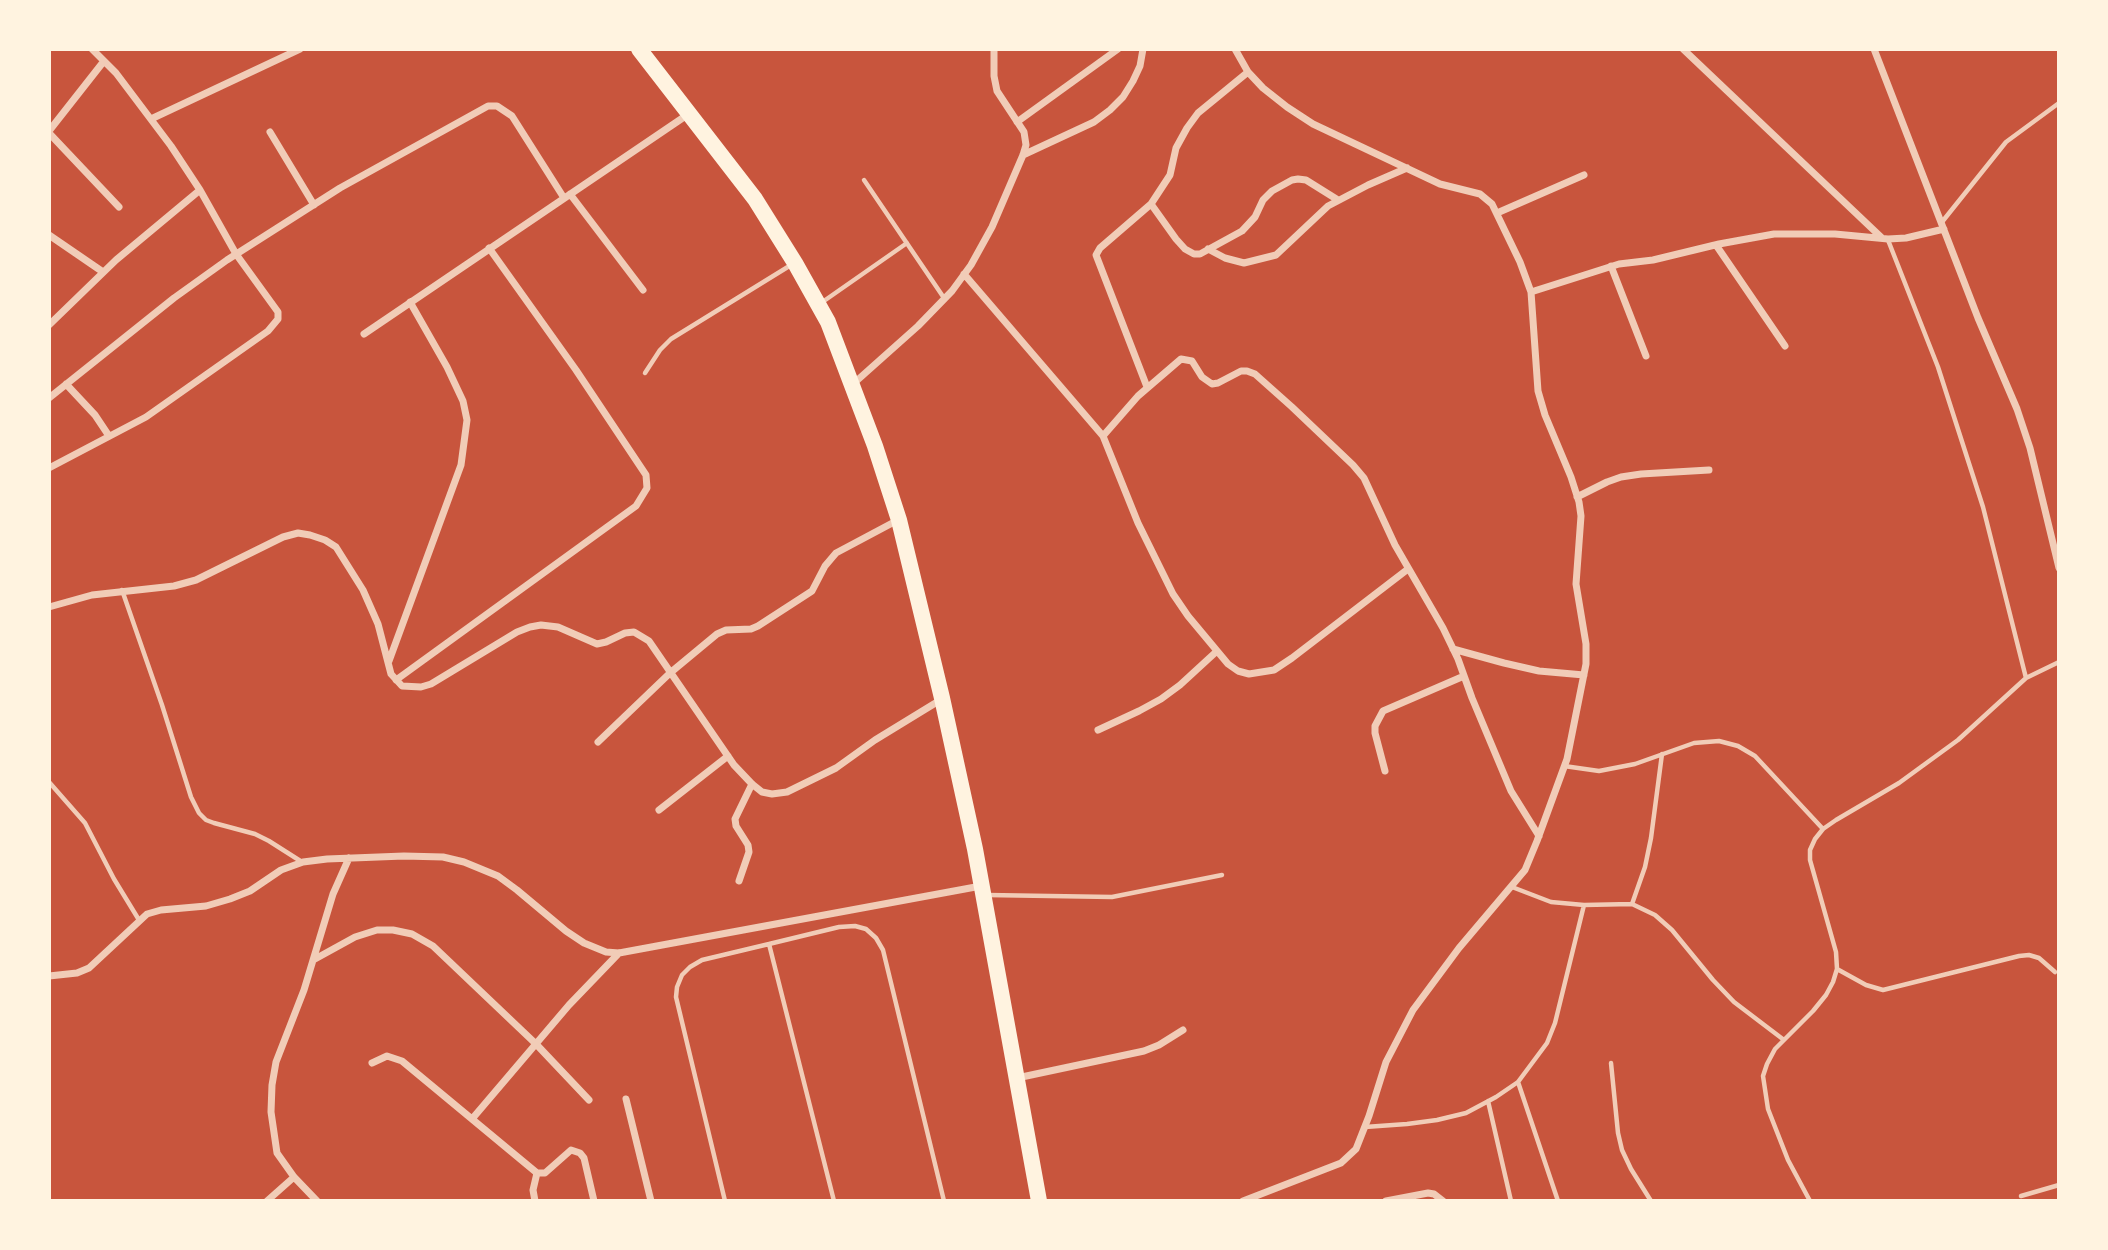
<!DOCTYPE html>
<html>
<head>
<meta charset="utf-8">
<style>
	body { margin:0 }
	#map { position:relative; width:2108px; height:1250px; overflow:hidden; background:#c8553d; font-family:Roboto,sans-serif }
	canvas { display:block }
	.frame { position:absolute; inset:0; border:51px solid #fff3e0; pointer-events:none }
</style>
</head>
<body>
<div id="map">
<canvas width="2108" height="1250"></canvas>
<div class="frame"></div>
</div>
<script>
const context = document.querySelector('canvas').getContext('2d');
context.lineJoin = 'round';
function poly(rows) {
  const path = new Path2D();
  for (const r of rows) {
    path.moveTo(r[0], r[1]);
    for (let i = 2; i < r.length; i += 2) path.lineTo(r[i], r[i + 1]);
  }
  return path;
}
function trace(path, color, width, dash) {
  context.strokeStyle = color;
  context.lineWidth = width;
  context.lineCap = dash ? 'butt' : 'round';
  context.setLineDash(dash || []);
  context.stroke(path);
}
const service = poly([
	[864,180,944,298],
	[1942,222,2006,142,2059,103],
	[1888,240,1938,367,1983,507,2026,678],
	[821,303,907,243],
	[645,373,660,350,671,339,791,265],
	[122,590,162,705,191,797,199,813,206,820,214,823,255,834,269,841,302,862],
	[1564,766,1599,771,1635,764,1694,743,1719,741,1738,746,1755,756,1823,829],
	[49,782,85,823,114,879,139,920],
	[1512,887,1551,902,1584,905,1632,904,1655,915,1672,930,1713,980,1734,1002,1784,1040],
	[987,895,1112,897,1222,875],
	[1632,904,1645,867,1651,838,1662,754],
	[1837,969,1866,985,1883,990,2019,956,2029,955,2039,958,2055,972],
	[1611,1063,1618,1133,1622,1150,1631,1169,1651,1201],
	[1518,1082,1558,1201],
	[1488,1101,1511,1201],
	[1365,1127,1407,1124,1437,1120,1466,1113,1496,1097,1518,1082,1547,1043,1555,1023,1584,905],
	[2021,1196,2059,1185],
	[725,1201,676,997,677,987,682,975,690,967,702,960,769,944],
	[834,1201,769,944,839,927,855,926,866,929,876,938,883,950,944,1201],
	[1810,1201,1788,1160,1768,1109,1763,1076,1767,1064,1775,1049,1813,1011,1826,995,1833,982,1837,969,1836,952,1810,860,1810,850,1815,839,1823,829,1836,820,1899,783,1958,740,2026,678,2059,662]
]);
const minor = poly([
	[1235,49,1248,72,1263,88,1287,107,1313,124,1440,184,1480,194,1492,204,1520,262,1531,292,1538,391,1545,415,1571,477,1579,502,1581,516,1576,584,1586,644,1586,664,1567,759,1537,841,1525,870,1459,948,1413,1010,1386,1062,1369,1116,1356,1149,1341,1163,1243,1201],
	[1683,49,1882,238],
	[1874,49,1978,318,2017,409,2030,448,2059,568],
	[151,119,300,49],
	[1017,122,1118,49],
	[49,131,104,61],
	[270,132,314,205],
	[49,133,119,207],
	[1023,155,1094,122,1110,110,1123,97,1133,81,1140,66,1143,49],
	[570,194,643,290],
	[1151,204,1176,239,1185,249,1194,254,1200,254,1242,231,1255,217,1263,200,1272,191,1292,180,1298,179,1306,180,1338,200],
	[1497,213,1584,175],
	[49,235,103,272],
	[1716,245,1785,346],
	[1208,249,1225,258,1244,263,1276,255,1328,206,1368,185,1407,168],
	[1611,266,1646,356],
	[964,274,1103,436,1138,523,1173,594,1188,616,1228,664,1238,671,1249,674,1274,670,1292,658,1408,569],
	[1531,292,1619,264,1653,260,1719,244,1774,234,1835,234,1888,239,1906,238,1944,229],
	[49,325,116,260,200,190],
	[364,334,690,113],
	[66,384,95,415,109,436],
	[853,384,918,326,952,291,971,265,992,227,1023,155,1026,145,1024,132,997,91,994,76,994,49],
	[1147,387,1096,255,1100,248,1151,204,1170,175,1176,148,1187,128,1198,113,1248,72],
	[49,398,174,298,227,260,340,188,488,106,497,106,512,116,564,198],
	[1103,436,1138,396,1181,359,1192,361,1202,377,1212,384,1218,383,1241,371,1247,371,1255,374,1292,407,1353,465,1364,478,1395,545,1443,628,1458,659,1472,698,1511,791,1539,836],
	[49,468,146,417,268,331,278,319,278,312,236,254,200,190,171,146,116,73,92,49],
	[1577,497,1607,482,1621,477,1641,474,1709,470],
	[49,607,92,595,174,586,196,580,283,537,298,533,310,535,325,540,336,547,363,590,378,624,391,674,402,686,421,687,431,684,517,632,530,627,541,625,558,627,597,644,606,642,625,633,634,632,649,641,734,765,752,784,762,792,772,794,787,792,836,768,875,740,942,699],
	[1453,649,1504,663,1539,671,1584,675],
	[389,661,461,465,467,420,463,401,447,367,410,302],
	[396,680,636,506,647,488,646,475,576,370,489,248],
	[1098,730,1139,711,1161,699,1180,685,1217,651],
	[598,742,670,673,717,634,726,630,751,629,758,626,812,591,825,566,836,553,898,520],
	[1385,771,1375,733,1375,726,1383,711,1464,676],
	[659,810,728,756],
	[739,881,749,852,748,845,736,826,735,819,752,784],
	[315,959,355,937,377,930,393,930,412,934,433,946,536,1044,589,1100],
	[49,976,77,973,89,968,147,914,161,910,206,906,230,899,250,891,281,870,303,862,327,859,404,856,443,857,464,862,498,876,517,890,566,931,584,943,606,952,619,953,981,886],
	[372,1063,387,1056,402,1061,537,1173,545,1173,571,1150,580,1153,584,1158,594,1201],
	[1017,1078,1144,1051,1159,1045,1183,1030],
	[626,1099,651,1201],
	[472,1119,569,1005,619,953],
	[267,1201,294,1177],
	[317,1201,294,1177,277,1153,271,1112,272,1085,276,1062,304,990,333,894,349,858],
	[535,1201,533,1190,537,1173],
	[1386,1201,1428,1193,1434,1194,1443,1201]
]);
const trunk = poly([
	[639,49,755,199,795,263,828,322,875,446,899,520,942,698,975,849,1039,1201]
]);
trace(service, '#f1ccb7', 4.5);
trace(minor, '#f1ccb7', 7);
trace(trunk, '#fff3e0', 16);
</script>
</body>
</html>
